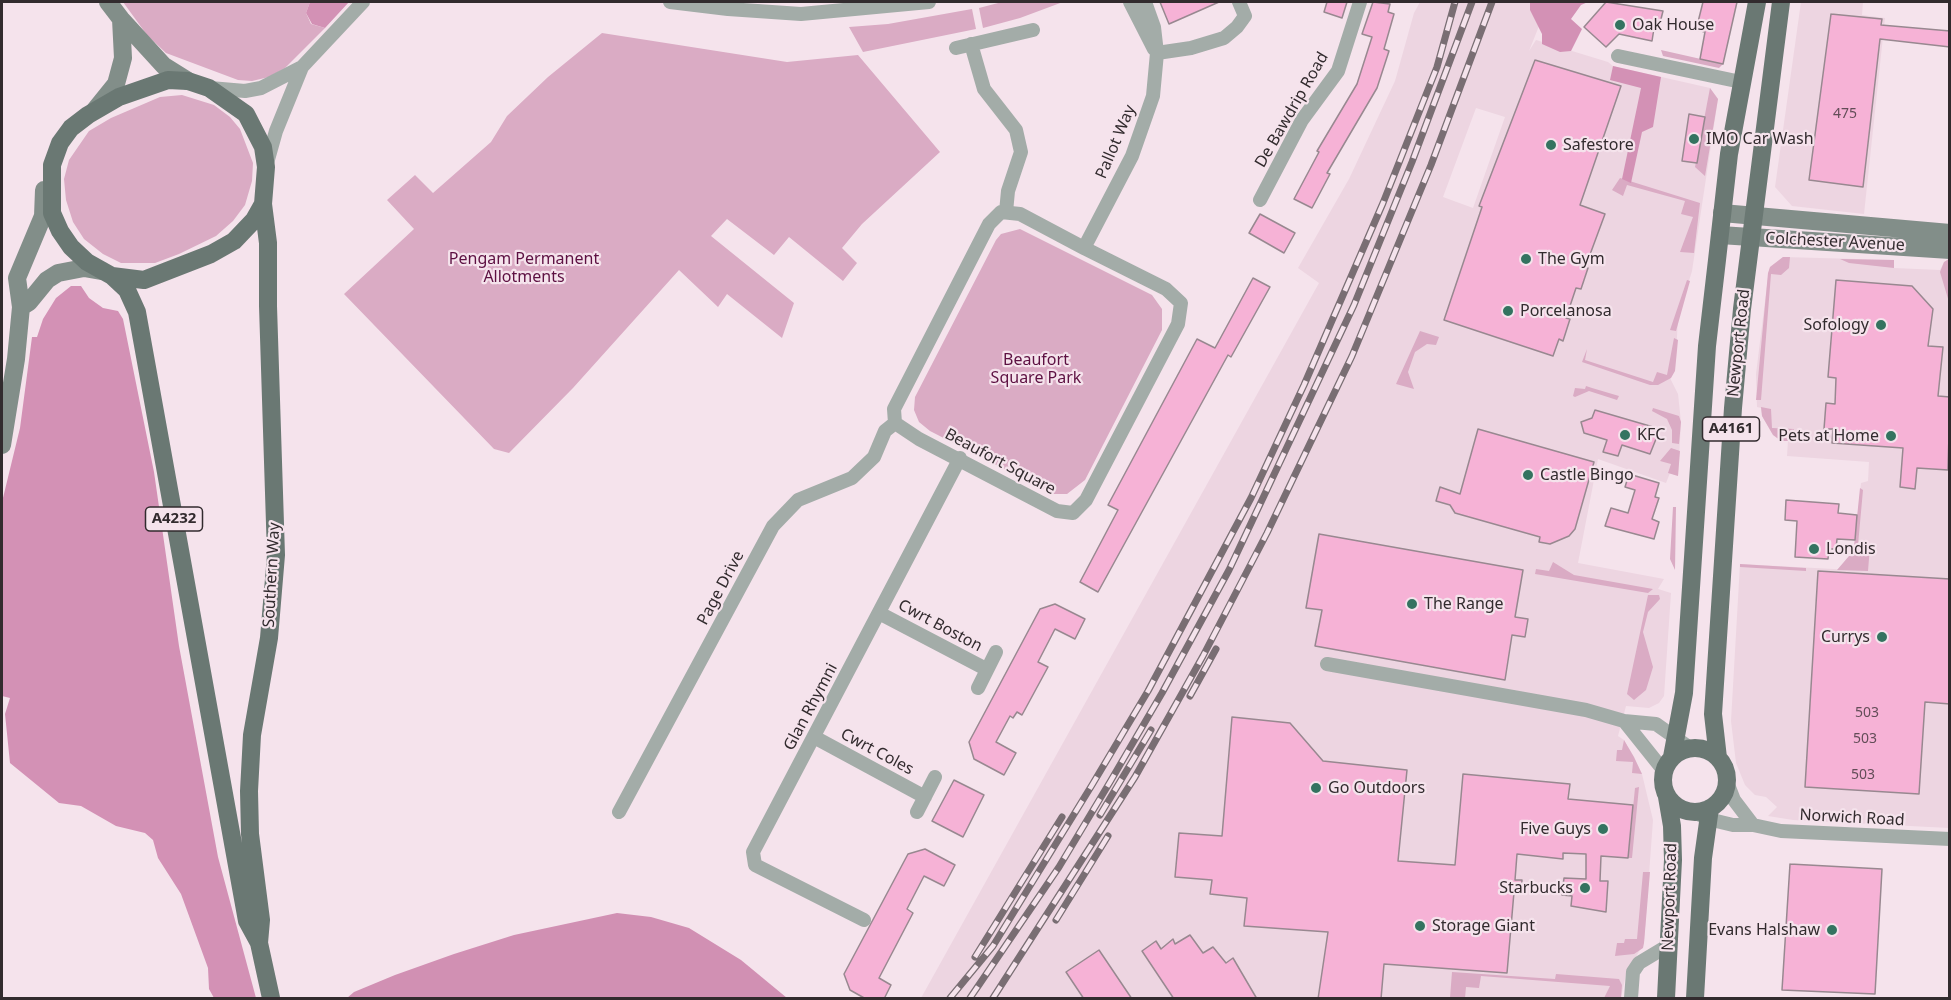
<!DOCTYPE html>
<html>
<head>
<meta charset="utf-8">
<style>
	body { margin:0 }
	#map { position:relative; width:1951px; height:1000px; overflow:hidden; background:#f5e3ec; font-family:"Noto Sans",sans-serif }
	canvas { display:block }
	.frame { position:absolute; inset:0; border:3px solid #322b2e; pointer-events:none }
</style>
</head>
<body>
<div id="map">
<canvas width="1951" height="1000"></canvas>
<div class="frame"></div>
</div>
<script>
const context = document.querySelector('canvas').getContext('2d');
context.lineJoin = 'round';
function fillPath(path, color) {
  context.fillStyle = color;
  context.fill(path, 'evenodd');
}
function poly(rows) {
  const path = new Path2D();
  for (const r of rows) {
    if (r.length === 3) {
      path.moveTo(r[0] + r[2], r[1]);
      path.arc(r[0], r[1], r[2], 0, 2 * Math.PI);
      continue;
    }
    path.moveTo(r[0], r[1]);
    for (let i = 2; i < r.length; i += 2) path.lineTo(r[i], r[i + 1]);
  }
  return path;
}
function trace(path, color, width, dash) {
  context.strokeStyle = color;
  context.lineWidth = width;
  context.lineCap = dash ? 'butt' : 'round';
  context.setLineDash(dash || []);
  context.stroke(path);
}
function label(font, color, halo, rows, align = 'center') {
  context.font = font + ' "Noto Sans",sans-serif';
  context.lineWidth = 4.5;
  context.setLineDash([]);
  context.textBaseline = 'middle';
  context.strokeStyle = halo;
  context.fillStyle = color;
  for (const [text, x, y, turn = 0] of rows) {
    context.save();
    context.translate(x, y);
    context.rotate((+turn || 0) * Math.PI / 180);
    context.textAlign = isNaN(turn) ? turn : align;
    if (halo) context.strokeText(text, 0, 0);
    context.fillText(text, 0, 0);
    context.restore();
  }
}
const built = poly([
	[1420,2,1531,2,1547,6,1529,51,1536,40,1608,62,1613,66,1710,88,1718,99,1692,271,1678,317,1676,356,1669,376,1678,394,1681,422,1678,476,1670,473,1666,483,1598,459,1578,563,1664,579,1658,589,1671,593,1664,696,1659,703,1649,708,1626,706,1618,736,1624,740,1642,774,1653,820,1644,943,1626,974,1621,998,921,998,1319,283,1298,268,1349,179,1395,81,1414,13],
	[1476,108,1505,117,1473,208,1443,197],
	[1801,2,1863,2,1862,15,1885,18,1864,214,1792,206,1775,187],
	[1783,257,1894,260,1894,268,1940,270,1944,262,1949,259,1949,828,1793,820,1768,816,1777,807,1766,797,1755,795,1745,785,1736,763,1731,721,1740,564,1852,570,1861,483,1868,481,1869,462,1787,456,1788,441,1773,435,1762,416,1761,408,1757,407,1756,374,1768,277,1770,267]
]);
const green = poly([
	[123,2,310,2,306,13,311,24,325,28,285,68,269,77,252,81,238,80,166,53,147,35],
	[1002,2,1063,2,1020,18,983,28,979,8],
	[972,9,976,29,863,52,849,27,888,24],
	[602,33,787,62,858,55,940,152,862,224,842,248,857,263,843,281,789,237,774,255,727,219,711,236,794,303,782,338,727,294,718,307,679,270,573,388,509,453,494,449,344,294,414,229,387,200,415,175,433,193,491,142,507,116,548,77],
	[1661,50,1723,64,1719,68,1663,56],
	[1710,88,1718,99,1705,176,1695,167],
	[182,95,214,105,230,117,240,129,253,163,252,181,245,205,233,221,216,236,179,254,155,263,121,263,103,254,84,239,73,222,66,200,64,179,69,160,89,131,111,118,160,97],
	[1620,178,1700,203,1694,253,1680,252,1693,217,1681,214,1685,201,1627,185,1623,196,1612,190],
	[1020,229,1152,295,1162,309,1162,330,1085,480,1067,494,1053,494,930,431,919,422,914,410,915,397,996,240,1001,234],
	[1783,257,1790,257,1789,268,1781,275,1771,274,1761,400,1756,400,1768,273,1770,267],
	[1840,259,1894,260,1894,268,1849,263],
	[1949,259,1950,259,1949,302,1940,272,1944,262],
	[1687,280,1690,281,1676,331,1670,330],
	[1420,331,1439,337,1436,345,1427,344,1415,352,1408,372,1414,389,1396,384],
	[1674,338,1678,340,1675,371,1671,378,1658,385,1650,385,1582,362,1587,349,1585,360,1653,382,1657,372,1667,375],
	[1586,386,1592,388,1619,396,1617,400,1589,391,1575,397,1573,396,1575,388,1585,389],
	[1761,407,1771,409,1772,428,1794,429,1794,441,1781,441,1773,435,1762,416],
	[1653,408,1679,416,1681,422,1679,444,1672,443,1672,430,1667,419,1652,411],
	[1671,448,1680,451,1678,476,1668,473,1671,464,1660,461],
	[1860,488,1863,490,1858,545,1870,546,1868,571,1837,570,1849,556,1853,556],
	[1673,507,1676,507,1675,570,1670,559],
	[1553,562,1574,575,1653,589,1648,593,1535,574,1536,569,1549,571],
	[1740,564,1806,568,1806,571,1740,567],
	[1648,595,1659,595,1660,599,1648,612,1643,632,1653,667,1646,690,1634,700,1627,694],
	[1624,740,1634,757,1642,774,1632,773,1633,762,1616,761,1617,750,1622,750],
	[1639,787,1632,858,1628,858,1635,788],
	[1643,872,1650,872,1644,943,1643,948,1634,954,1615,956,1617,943,1624,943,1625,939,1637,939],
	[1452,972,1555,979,1556,974,1619,979,1622,985,1621,998,1604,998,1610,986,1481,976,1479,988,1466,987,1465,998,1450,998]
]);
const forest = poly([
	[310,2,349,2,325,28,312,24,306,13],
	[1530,2,1588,2,1581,5,1571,19,1582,29,1571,51,1560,52,1542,44,1542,34,1530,10],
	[1613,66,1661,77,1653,127,1642,132,1631,183,1622,179,1641,88,1610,80],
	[71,286,81,286,89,298,103,308,118,311,123,319,154,472,179,646,218,857,256,998,214,998,209,989,208,968,181,894,158,858,153,840,145,833,116,826,81,806,59,803,10,763,5,714,10,698,2,696,2,502,20,428,32,337,37,337,43,319,56,298]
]);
const water = poly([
	[617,913,651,917,689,928,741,960,787,998,347,998,354,992,395,975,454,954,514,935]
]);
const building = poly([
	[1160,2,1219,2,1169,24,1160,2],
	[1327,2,1347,2,1342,18,1324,12,1327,2],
	[1373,2,1390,4,1388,12,1394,14,1384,49,1389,51,1377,88,1327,173,1330,174,1312,208,1294,199,1319,152,1317,151,1357,84,1372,37,1362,34,1373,2],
	[1606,2,1663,11,1660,23,1655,22,1652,41,1619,34,1606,47,1584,27,1606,2],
	[1703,2,1737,2,1723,64,1700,59,1705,32,1696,30,1703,2],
	[1831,14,1882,19,1881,25,1950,31,1950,47,1880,39,1863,187,1809,180,1831,14],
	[1535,60,1621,86,1580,205,1605,214,1585,268,1588,268,1581,289,1576,288,1566,318,1570,319,1563,341,1559,339,1553,356,1444,320,1482,207,1479,206,1535,60],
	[1689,114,1705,117,1697,163,1682,161,1689,114],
	[1260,214,1295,233,1284,253,1249,233,1260,214],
	[1253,278,1270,287,1231,357,1228,355,1098,592,1080,582,1118,510,1108,505,1197,339,1215,348,1253,278],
	[1836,280,1912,286,1933,309,1928,346,1943,347,1938,396,1950,397,1948,470,1917,468,1915,489,1900,487,1903,448,1832,443,1833,429,1824,429,1826,403,1835,404,1836,378,1828,377,1836,280],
	[1595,410,1660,429,1650,454,1622,445,1618,456,1603,452,1607,440,1584,433,1581,422,1592,418,1595,410],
	[1478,429,1594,462,1575,529,1569,536,1550,544,1539,542,1540,537,1455,513,1450,505,1436,501,1440,487,1460,494,1478,429],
	[1629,474,1659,483,1655,497,1659,498,1652,519,1659,522,1654,539,1605,526,1611,508,1628,513,1635,490,1625,487,1629,474],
	[1786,500,1839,504,1838,513,1857,515,1855,540,1837,539,1836,549,1829,549,1828,559,1795,557,1797,521,1785,520,1786,500],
	[1319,534,1523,570,1515,617,1528,619,1525,637,1512,635,1505,680,1315,646,1322,610,1306,608,1319,534],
	[1818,571,1950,579,1950,704,1925,702,1919,794,1805,787,1818,571],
	[1055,604,1085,619,1075,639,1055,629,1038,662,1048,667,1022,715,1017,712,1013,718,1010,716,996,742,1016,753,1004,775,974,759,969,742,1040,609,1055,604],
	[1232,717,1290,723,1323,761,1407,770,1398,861,1455,865,1463,774,1570,784,1568,799,1633,805,1628,858,1601,856,1600,881,1608,881,1606,912,1571,906,1572,896,1562,895,1564,878,1586,879,1586,854,1563,853,1563,859,1517,854,1515,880,1522,880,1521,892,1514,892,1507,973,1384,964,1381,999,1318,999,1328,932,1244,926,1247,898,1210,894,1212,880,1175,877,1179,833,1222,836,1232,717],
	[954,780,984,795,963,837,932,821,954,780],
	[925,849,955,865,944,886,924,876,907,909,913,913,879,978,891,985,884,999,866,999,850,990,844,974,908,854,925,849],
	[1790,864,1882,869,1875,994,1782,990,1790,864],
	[1190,935,1203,953,1213,947,1226,963,1233,958,1257,999,1174,999,1142,951,1156,941,1161,949,1173,939,1175,944,1190,935],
	[1099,950,1132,999,1084,999,1066,972,1099,950]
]);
const street = poly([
	[670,2,728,9,801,14,929,2],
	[1130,2,1154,49],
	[971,44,984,89,1016,130,1021,152,1008,191,1006,212],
	[956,48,1033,30],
	[1157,53,1191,48,1224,38,1237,27,1245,16,1239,2],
	[1618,56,1741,82],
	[210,88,245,91,261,88,302,67,363,2],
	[267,163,276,131,302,67],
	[1260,200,1302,120,1338,71,1360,2],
	[1084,248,1020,214,1001,212,989,224,894,409,895,423,919,439,1057,511,1073,513,1086,500,1178,324,1181,303,1166,289,1084,248,1132,156,1153,96,1157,53,1154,27,1145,2],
	[879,613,986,669],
	[1327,664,1586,710,1624,721,1656,724,1690,748],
	[978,688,996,652],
	[1624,721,1664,771],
	[814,737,925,797],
	[1727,782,1734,800,1753,825],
	[1693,811,1708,819,1733,825,1753,825,1781,831,1950,839],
	[619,812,773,526,798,500,852,478,874,457,885,431,895,423],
	[917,812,935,777],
	[864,920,755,865,753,852,960,458],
	[1631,998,1633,972,1639,963,1669,945]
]);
const secondary = poly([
	[108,2,121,19,164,66,188,81],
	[95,110,116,84,123,58,121,19],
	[1722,213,1950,233],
	[1720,235,1950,250],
	[21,307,29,302,47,280,58,273,84,268,101,271],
	[2,445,16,359,21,307,17,278,43,216,44,190]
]);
const primary = poly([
	[168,80,188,81,209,88,246,114,263,147,266,167,263,204,254,220,234,241,211,254,144,280,112,276,87,262,71,247,60,231,52,213,52,165,60,143,71,128,88,115,119,97,168,80],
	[112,276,127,290,137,312,247,921,259,943,271,998],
	[1695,780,32],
	[1672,757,1684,693,1707,346,1717,260,1729,154,1757,2],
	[1718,758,1713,714,1733,408,1742,309,1781,2],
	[259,943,261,920,250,834,249,791,252,735,269,638,276,555,268,306,268,243,263,204],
	[1666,998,1673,860,1672,826,1667,797],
	[1695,998,1703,858,1710,808]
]);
const rail = poly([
	[1190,696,1216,649],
	[1100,815,1151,730],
	[1056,920,1108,836],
	[975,957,1062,817],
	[950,998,993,946,1092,785,1148,691,1251,498,1304,385,1383,203,1437,67,1455,2],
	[970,998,1059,867,1110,782,1162,693,1229,570,1354,305,1412,162,1472,2],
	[993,998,1135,777,1203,656,1267,533,1352,356,1431,165,1492,2]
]);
const markers = [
	[1620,25,6,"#347360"],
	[1694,139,6,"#347360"],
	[1551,145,6,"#347360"],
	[1526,259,6,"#347360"],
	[1508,311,6,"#347360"],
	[1881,325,6,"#347360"],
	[1625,435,6,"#347360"],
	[1891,436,6,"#347360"],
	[1528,475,6,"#347360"],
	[1814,549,6,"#347360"],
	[1412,604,6,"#347360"],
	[1882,637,6,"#347360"],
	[1316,788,6,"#347360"],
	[1603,829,6,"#347360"],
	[1585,888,6,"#347360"],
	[1420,926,6,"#347360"],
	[1832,930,6,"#347360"]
];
const numberNames = [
	["475",1845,114],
	["503",1867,713],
	["503",1865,739],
	["503",1863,775]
];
const shields = [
	[1731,429,57],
	[174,519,57]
];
const shieldNames = [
	["A4161",1731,429],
	["A4232",174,519]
];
const poiNames = [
	["Oak House",1632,25],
	["IMO Car Wash",1706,139],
	["Safestore",1563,145],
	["The Gym",1538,259],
	["Porcelanosa",1520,311],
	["Sofology",1869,325,"right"],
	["KFC",1637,435],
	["Pets at Home",1879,436,"right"],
	["Castle Bingo",1540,475],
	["Londis",1826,549],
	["The Range",1424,604],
	["Currys",1870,637,"right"],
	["Go Outdoors",1328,788],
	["Five Guys",1591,829,"right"],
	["Starbucks",1573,888,"right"],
	["Storage Giant",1432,926],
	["Evans Halshaw",1820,930,"right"]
];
const streetNames = [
	["De Bawdrip Road",1292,110,-60],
	["Pallot Way",1116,142,-67],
	["Colchester Avenue",1835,242,3],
	["Newport Road",1739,343,-84],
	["Beaufort Square",1000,462,28],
	["Southern Way",272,575,-87],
	["Page Drive",721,588,-62],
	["Cwrt Boston",940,626,28],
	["Glan Rhymni",811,707,-62],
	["Cwrt Coles",877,752,28],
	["Norwich Road",1852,818,3],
	["Newport Road",1670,897,-88]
];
const parkNames = [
	["Pengam Permanent",524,259],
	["Allotments",524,277],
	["Beaufort",1036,360],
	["Square Park",1036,378]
];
fillPath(built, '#edd5e1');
fillPath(green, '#daabc4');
fillPath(forest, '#d391b5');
fillPath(water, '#d190b3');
fillPath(building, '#f6b2d6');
trace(building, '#988890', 1.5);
trace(street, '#a3aca8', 14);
trace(secondary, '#828e89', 18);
trace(primary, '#6a7873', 18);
trace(rail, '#796e73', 7);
trace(rail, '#f5e3ec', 4.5, [14]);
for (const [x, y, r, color] of markers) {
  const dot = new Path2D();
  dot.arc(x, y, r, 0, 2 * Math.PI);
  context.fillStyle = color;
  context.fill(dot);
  trace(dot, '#f5e3ec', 2);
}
label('14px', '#634d58', null, numberNames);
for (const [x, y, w] of shields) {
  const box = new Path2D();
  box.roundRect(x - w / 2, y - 12, w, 24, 4.5);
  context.fillStyle = '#f5e3ec';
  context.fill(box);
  trace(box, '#322b2e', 1.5);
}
label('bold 15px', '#322b2e', null, shieldNames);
label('16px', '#322b2e', '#f5e3ec', poiNames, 'left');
label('16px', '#322b2e', '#f5e3ec', streetNames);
label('16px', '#5d1042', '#f5e3ec', parkNames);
</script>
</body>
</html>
